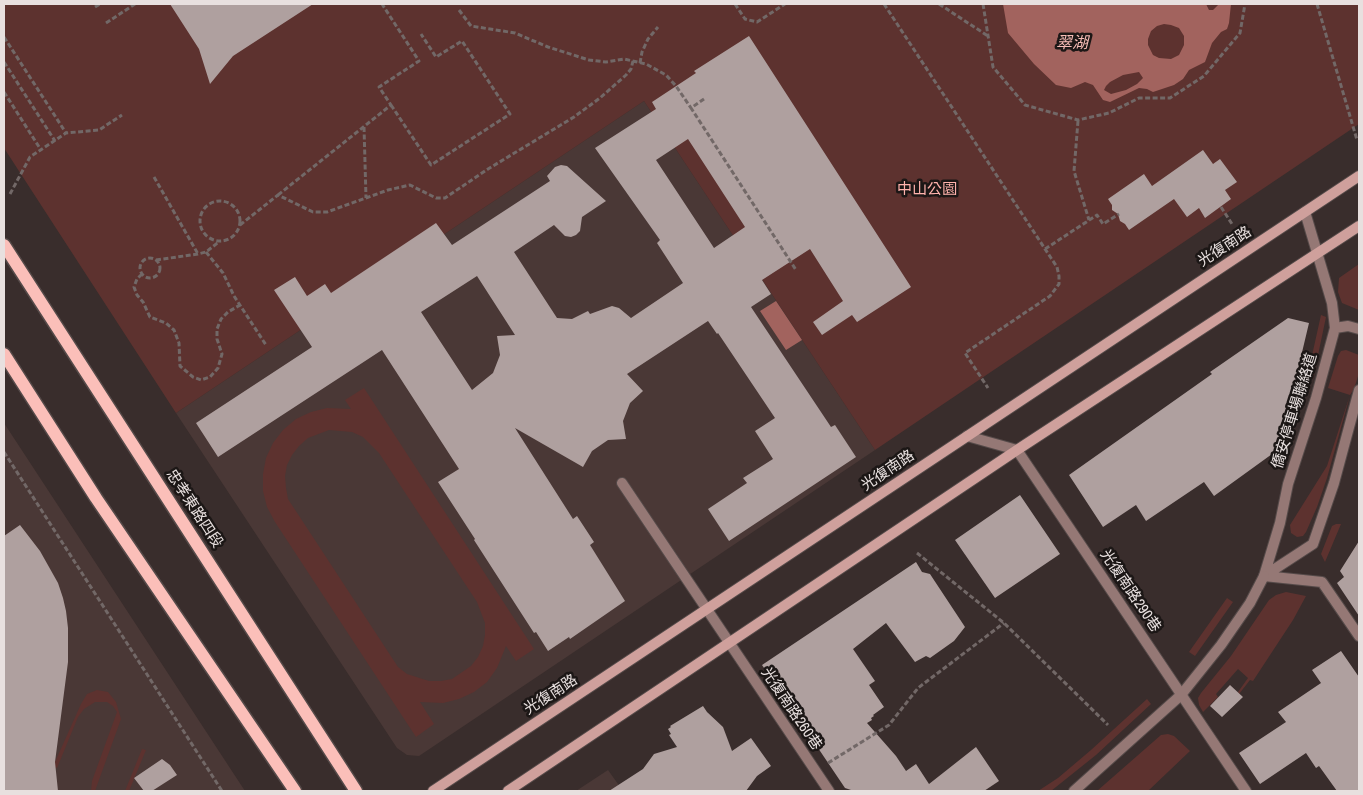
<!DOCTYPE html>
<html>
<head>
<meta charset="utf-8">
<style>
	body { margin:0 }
	#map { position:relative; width:1363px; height:795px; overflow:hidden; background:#392d2c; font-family:"Archivo Narrow",sans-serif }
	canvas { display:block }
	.frame { position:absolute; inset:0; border:5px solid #e8e0df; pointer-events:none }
</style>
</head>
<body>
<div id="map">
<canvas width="1363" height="795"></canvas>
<div class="frame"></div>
</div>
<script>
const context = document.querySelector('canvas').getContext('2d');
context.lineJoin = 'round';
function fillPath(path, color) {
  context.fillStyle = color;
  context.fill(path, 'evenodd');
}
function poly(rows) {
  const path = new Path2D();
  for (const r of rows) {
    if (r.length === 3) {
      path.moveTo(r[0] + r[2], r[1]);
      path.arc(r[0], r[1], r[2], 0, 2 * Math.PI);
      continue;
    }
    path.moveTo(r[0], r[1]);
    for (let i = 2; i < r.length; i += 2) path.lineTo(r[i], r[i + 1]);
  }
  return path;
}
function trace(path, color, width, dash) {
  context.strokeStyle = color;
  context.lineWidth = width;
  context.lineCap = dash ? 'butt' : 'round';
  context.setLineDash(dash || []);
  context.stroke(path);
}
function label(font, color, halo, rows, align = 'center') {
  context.font = font + ' "Archivo Narrow","Noto Sans TC",sans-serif';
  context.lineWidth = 5;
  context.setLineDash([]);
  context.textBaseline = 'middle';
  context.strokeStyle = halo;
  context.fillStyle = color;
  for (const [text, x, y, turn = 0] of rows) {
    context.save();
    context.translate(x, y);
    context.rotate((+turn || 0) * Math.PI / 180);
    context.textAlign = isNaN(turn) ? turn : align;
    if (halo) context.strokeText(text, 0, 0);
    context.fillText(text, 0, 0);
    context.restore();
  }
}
const built = poly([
	[644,101,875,450,419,756,407,755,397,748,176,413],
	[4,423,245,791,4,791],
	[608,770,623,791,576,791]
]);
const green = poly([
	[4,4,1359,4,1359,124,875,450,644,101,176,413,4,148],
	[1359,264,1359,310,1342,303,1338,292,1339,278],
	[1321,315,1326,317,1313,379,1307,378],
	[1346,350,1359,355,1359,373,1354,389,1350,395,1327,478,1317,507,1306,532,1303,536,1297,537,1291,533,1290,525,1327,466,1350,395,1328,388,1338,356,1341,351],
	[364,388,534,649,516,661,506,646,497,668,487,682,474,692,459,699,443,703,420,702,434,724,416,737,275,522,267,507,263,491,263,474,266,458,273,443,283,430,296,419,311,412,327,408,351,409,345,400],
	[329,430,352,432,363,437,379,453,477,602,485,623,485,635,483,646,478,657,471,666,452,679,441,681,429,681,407,674,398,667,288,499,286,488,285,476,287,465,292,455,299,446,308,438],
	[1336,524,1341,524,1325,562,1321,554,1332,526],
	[1286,592,1306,596,1293,620,1253,681,1250,680,1239,694,1238,692,1248,678,1238,669,1216,694,1218,697,1203,712,1199,705,1198,698,1201,693,1231,656,1269,600,1276,595],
	[1227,598,1233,602,1195,656,1189,652],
	[97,690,108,692,116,702,121,719,95,791,91,791,92,781,117,712,113,706,107,702,95,702,84,709,78,717,57,768,55,767,55,762,81,704,87,694],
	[1147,699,1151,704,1096,755,1051,791,1038,791,1058,778,1091,750],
	[1168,734,1174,736,1190,751,1148,791,1097,791,1161,735],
	[142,749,146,750,129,791,125,791]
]);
const water = poly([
	[1003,4,1206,4,1209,10,1213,10,1219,4,1231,4,1229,23,1227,29,1221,32,1212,43,1205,62,1189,70,1183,79,1174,85,1153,92,1147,89,1139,88,1110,102,1103,100,1093,85,1085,82,1071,88,1056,85,1034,64,1008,33],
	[1164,24,1171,25,1179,28,1184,36,1184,45,1179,55,1171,59,1159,58,1153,55,1148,45,1148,39,1151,31,1157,26],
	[1139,72,1143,78,1137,84,1126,90,1111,94,1104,90,1106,86,1110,82,1123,75],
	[776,301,802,340,786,350,760,311]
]);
const building = poly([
	[170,4,313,4,233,56,210,84,199,49],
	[749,36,911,287,857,322,852,315,822,335,813,322,843,301,810,249,762,280,771,294,751,307,831,427,835,425,856,457,729,541,708,509,747,483,743,478,773,459,755,431,775,418,718,333,717,334,708,321,627,374,643,391,630,403,623,421,626,439,608,440,592,451,583,467,515,428,573,519,577,516,594,542,590,545,625,601,570,639,569,637,548,651,536,632,534,633,474,540,475,539,438,482,459,469,382,350,218,457,196,423,312,347,274,290,295,277,307,296,325,284,331,293,436,223,452,245,550,181,547,176,555,167,561,165,567,166,606,201,582,217,580,231,576,235,571,237,565,236,554,225,514,252,557,318,572,319,588,311,590,314,612,306,619,308,631,318,683,283,657,243,660,240,595,148,656,109,652,102,696,73,694,71],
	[688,139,745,227,714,248,656,160],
	[477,276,515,335,497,336,500,355,493,373,472,390,421,312],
	[1203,150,1213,164,1220,159,1237,182,1225,190,1231,199,1205,218,1199,208,1187,217,1174,199,1129,230,1125,224,1120,221,1118,214,1112,210,1112,205,1108,199,1144,174,1152,186],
	[1288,318,1309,323,1279,449,1214,496,1204,482,1146,521,1136,505,1103,527,1069,475,1212,374,1210,372],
	[1020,495,1060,554,995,598,955,540],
	[20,525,40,551,58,583,63,598,66,611,68,628,68,662,55,762,58,791,4,791,4,536],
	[1359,541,1359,616,1337,583,1344,577,1340,571],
	[916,562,922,572,930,574,965,627,954,641,930,658,926,656,915,662,886,623,853,649,875,681,869,685,884,707,873,715,874,716,871,718,872,720,867,723,896,756,906,771,916,764,929,784,976,747,999,781,984,791,854,791,845,788,762,665],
	[1341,651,1359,677,1359,791,1337,791,1319,766,1316,768,1306,753,1260,784,1239,753,1286,722,1278,712,1321,683,1312,670],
	[1230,685,1243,697,1222,717,1210,706],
	[703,706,707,712,723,727,732,751,751,738,771,766,757,776,746,791,609,791,643,769,654,754,677,747,669,735,671,734,668,729,671,727,670,726],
	[162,759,170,765,177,775,152,791,144,791,134,778]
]);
const path = poly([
	[735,4,745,19,757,22,785,4],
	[884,4,1051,258,1057,267,1059,276,1059,284,1050,296,965,353,988,388],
	[939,4,988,36],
	[983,4,993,67,1025,105,1078,120,1109,113,1139,98,1170,98,1204,76,1240,33,1245,4],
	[1317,4,1357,140],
	[95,7,100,4],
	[459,10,471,26,515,33,548,47,589,60,606,62,624,59,646,64,666,75,676,86,691,108],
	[106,23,135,4],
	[4,37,66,133],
	[4,62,55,141],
	[640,63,642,52,648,39,658,27],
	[4,92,41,150],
	[704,99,691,108,796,270],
	[391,105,431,165,510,114,462,41,436,57,421,34],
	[1078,121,1074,171,1089,220],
	[364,127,366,198],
	[154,177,198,254],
	[10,194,30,157,66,133,99,130,122,115],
	[278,195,391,105,379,87,419,61,382,4],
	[220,221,20],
	[1221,207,1232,224],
	[240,225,278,195,313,212,327,212,388,190,410,185,436,198,445,198,488,169,574,117,600,98,626,75,631,69,633,61],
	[1045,249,1097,215,1103,224,1119,214],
	[206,252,223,273,234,296,266,345],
	[150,268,10],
	[156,260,198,254,206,252,220,241],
	[142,274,137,279,134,287,137,295,143,302,150,317,166,323,174,330,179,343,180,366,193,377,201,380,210,377,218,368,222,354,217,339,217,329,221,319,228,312,240,305],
	[4,452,222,791],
	[917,553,1004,623,1108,725],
	[828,763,889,725,918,688,1004,623]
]);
const service = poly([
	[1335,328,1348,326,1359,329],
	[967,436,1017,450,1246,791],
	[622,483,829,791],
	[1264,576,1280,523,1288,484,1316,398,1335,328,1332,303,1305,212],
	[1264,576,1313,544,1334,483,1359,390],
	[1264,576,1322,582,1359,636]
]);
const minor = poly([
	[1074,791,1181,695,1221,645,1250,603,1264,576]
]);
const secondary = poly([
	[433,791,1359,176],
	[508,791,1017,450,1359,226]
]);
const primary = poly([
	[4,245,356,791],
	[4,354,96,498,295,791]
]);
const parkNames = [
	["中山公園",927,190]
];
const streetNames = [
	["光復南路",1225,247,-33],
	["僑安停車場聯絡道",1295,411,-73],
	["光復南路",888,471,-34],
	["忠孝東路四段",194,509,57],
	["光復南路290巷",1130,591,56],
	["光復南路",551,695,-33],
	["光復南路260巷",791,709,56]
];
const waterNames = [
	["翠湖",1072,44]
];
fillPath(built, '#4a3836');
fillPath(green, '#5d322f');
fillPath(water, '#a2635e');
fillPath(building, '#afa09f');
trace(service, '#554a49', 12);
trace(minor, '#554a49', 12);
trace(secondary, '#554a49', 12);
trace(primary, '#554a49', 15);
trace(path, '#726867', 3, [5, 2.5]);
trace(service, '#957875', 10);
trace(minor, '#957875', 10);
trace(secondary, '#cfa09c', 10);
trace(primary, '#fbbfb9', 12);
label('15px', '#ffb2ac', '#1c1716', parkNames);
label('15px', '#e8e0df', '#1c1716', streetNames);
label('italic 16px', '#f6bcb6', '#1c1716', waterNames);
</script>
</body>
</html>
